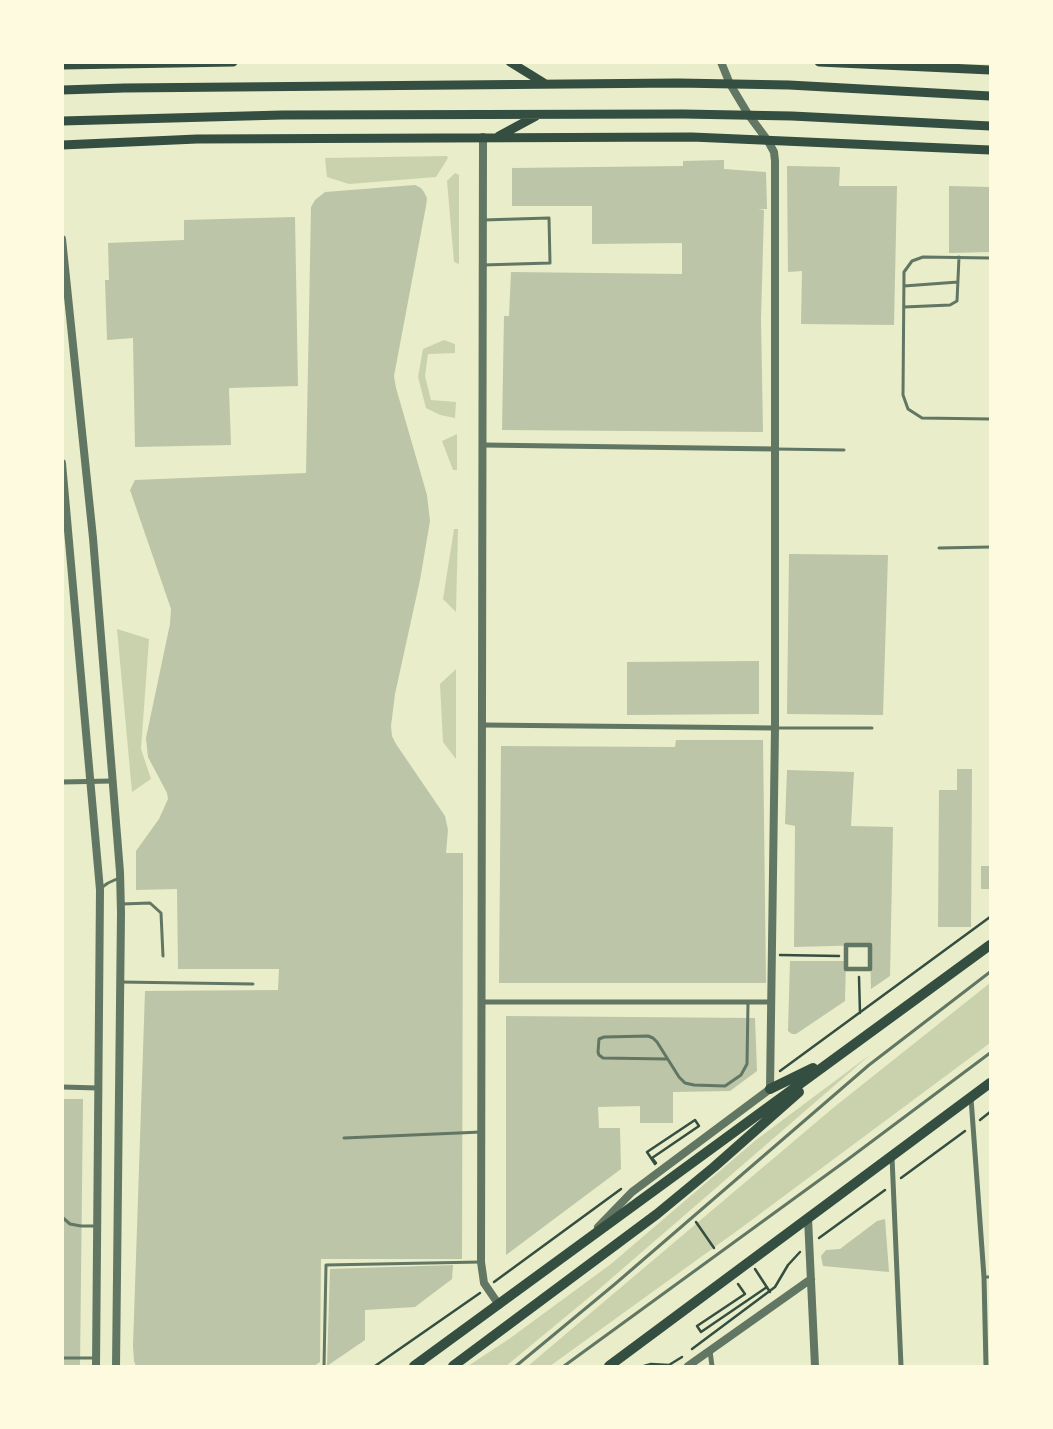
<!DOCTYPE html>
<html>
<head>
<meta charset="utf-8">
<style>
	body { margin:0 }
	#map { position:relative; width:1053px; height:1429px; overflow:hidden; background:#e9edc9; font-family:"Source Sans 3",sans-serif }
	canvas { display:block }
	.frame { position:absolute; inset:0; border:64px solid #fefae0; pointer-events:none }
</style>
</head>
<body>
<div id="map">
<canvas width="1053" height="1429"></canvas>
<div class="frame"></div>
</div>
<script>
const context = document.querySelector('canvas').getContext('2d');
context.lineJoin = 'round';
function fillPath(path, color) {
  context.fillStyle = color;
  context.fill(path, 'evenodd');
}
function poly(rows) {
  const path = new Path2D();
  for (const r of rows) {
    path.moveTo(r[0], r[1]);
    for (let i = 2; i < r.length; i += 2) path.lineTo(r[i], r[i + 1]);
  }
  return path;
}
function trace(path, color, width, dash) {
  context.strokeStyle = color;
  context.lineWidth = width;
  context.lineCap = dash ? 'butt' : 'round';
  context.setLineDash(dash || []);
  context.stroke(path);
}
const green = poly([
	[447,156,448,158,436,177,349,184,327,177,325,158],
	[455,173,459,175,459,264,454,262,447,181],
	[444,340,455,344,455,353,428,354,425,376,431,400,456,402,455,418,440,415,426,408,418,377,423,349],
	[457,434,457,470,453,470,442,441],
	[454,529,458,529,456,612,443,599],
	[117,629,149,639,141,749,151,779,132,792],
	[456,669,456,759,443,742,440,684],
	[990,983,990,1043,741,1228,550,1366,528,1366,833,1108],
	[871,1054,598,1290,506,1366,468,1366,509,1339,611,1264,756,1140]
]);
const building = poly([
	[724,160,724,169,766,172,767,209,758,209,764,210,761,319,763,432,502,430,504,316,509,316,511,272,682,274,682,243,592,244,592,206,512,206,512,168,683,166,683,161],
	[787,166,840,167,839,186,897,186,894,325,801,324,802,271,788,272],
	[415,185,421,188,424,192,427,198,426,206,394,376,396,388,427,495,430,521,420,580,395,694,391,726,392,736,396,744,445,816,448,830,446,853,463,853,462,1259,321,1259,320,1362,314,1366,234,1366,233,1365,231,1366,136,1366,134,1361,133,1346,145,991,278,990,279,969,178,969,177,889,136,890,136,851,159,819,168,799,167,793,148,757,146,738,170,624,171,609,130,490,135,480,306,473,311,207,315,200,325,192],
	[949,186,990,187,990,252,949,253],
	[295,217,298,386,229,388,231,445,135,447,133,338,107,340,105,280,109,280,108,243,184,240,184,220],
	[789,554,888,555,883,715,787,714],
	[759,661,759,714,627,715,627,662],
	[676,740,763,740,766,983,499,983,501,746,675,747],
	[957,769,972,769,971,927,938,927,939,790,957,790],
	[787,770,854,772,851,826,893,827,890,976,871,989,870,945,794,947,795,826,785,824],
	[981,866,990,866,990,889,981,889],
	[790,961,846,961,845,1001,796,1034,792,1034,788,1031],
	[506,1016,755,1018,757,1071,730,1091,673,1092,673,1123,640,1123,640,1106,598,1107,599,1128,620,1128,621,1169,506,1255],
	[62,1099,83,1099,80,1366,62,1366],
	[885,1219,889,1272,823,1266,821,1256,826,1250,840,1249,877,1221],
	[453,1265,452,1279,415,1307,365,1310,365,1340,327,1366,330,1269]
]);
const path = poly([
	[780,955,839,956],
	[859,977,860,1013],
	[780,1071,990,917],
	[980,1120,990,1112],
	[655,1164,647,1152,695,1120,699,1126,652,1158,656,1163],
	[901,1178,965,1131],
	[696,1222,714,1248],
	[819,1238,885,1190],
	[755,1269,770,1292],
	[494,1282,621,1189],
	[738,1284,745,1294,697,1326,701,1332,767,1287],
	[692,1349,775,1287,788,1265,800,1252],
	[375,1366,480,1293],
	[644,1366,651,1364,669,1365,682,1357]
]);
const service = poly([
	[990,258,923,257,912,261,904,272,903,395,908,409,922,418,990,419],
	[483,265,550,263,549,218,483,220],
	[904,286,958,282],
	[904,307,950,305,957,301,959,257],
	[775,449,844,450],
	[939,548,990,547],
	[776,728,872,728],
	[101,888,108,883,119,878],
	[122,904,150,903,161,913,163,956],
	[120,982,253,984],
	[667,1059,603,1058,599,1055,598,1052,599,1039,604,1037,648,1036,653,1038,657,1042,679,1077,685,1083,694,1085,725,1086,741,1075,747,1064,748,1002],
	[344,1138,481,1132],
	[62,1217,70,1224,81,1226,96,1226],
	[984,1277,990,1277],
	[62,1358,96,1358],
	[324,1366,326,1265,481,1262],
	[516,1366,615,1284,869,1065,990,972],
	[564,1366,847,1160,990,1053]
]);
const pedestrian = poly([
	[846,945,870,945,870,969,846,969,846,945]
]);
const minor = poly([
	[483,445,775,449],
	[483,725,775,728],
	[62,782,112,781],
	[482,1002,771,1002],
	[62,1087,98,1088],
	[971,1098,984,1277,986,1366],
	[892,1157,901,1366],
	[710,1351,712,1366]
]);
const tertiary = poly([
	[483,137,481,1262,484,1283,499,1305],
	[62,239,93,538,120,872,121,913,116,1366],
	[62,463,100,890,96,1366],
	[808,1218,815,1366],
	[598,1227,632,1192,770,1089,775,728,775,161,774,152,768,141,748,114,730,84,721,62],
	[688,1366,811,1279]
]);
const primary = poly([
	[510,62,544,83],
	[819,62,990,70],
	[62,65,233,62],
	[62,90,124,88,678,83,789,85,990,96],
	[62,121,282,115,683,114,792,116,990,126],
	[499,136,536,116],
	[62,145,197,139,692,137,990,150]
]);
const trunk = poly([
	[770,1089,813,1068],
	[414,1366,990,945],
	[453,1366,657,1214,714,1167,799,1092],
	[609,1366,990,1083]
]);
fillPath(green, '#cad2ad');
fillPath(building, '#bcc5a7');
trace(path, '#344e41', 2.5);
trace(service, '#617663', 3);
trace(pedestrian, '#617663', 4.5);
trace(minor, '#617663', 5);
trace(tertiary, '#617663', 8);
trace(primary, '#344e41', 9);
trace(trunk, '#344e41', 10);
</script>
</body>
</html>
